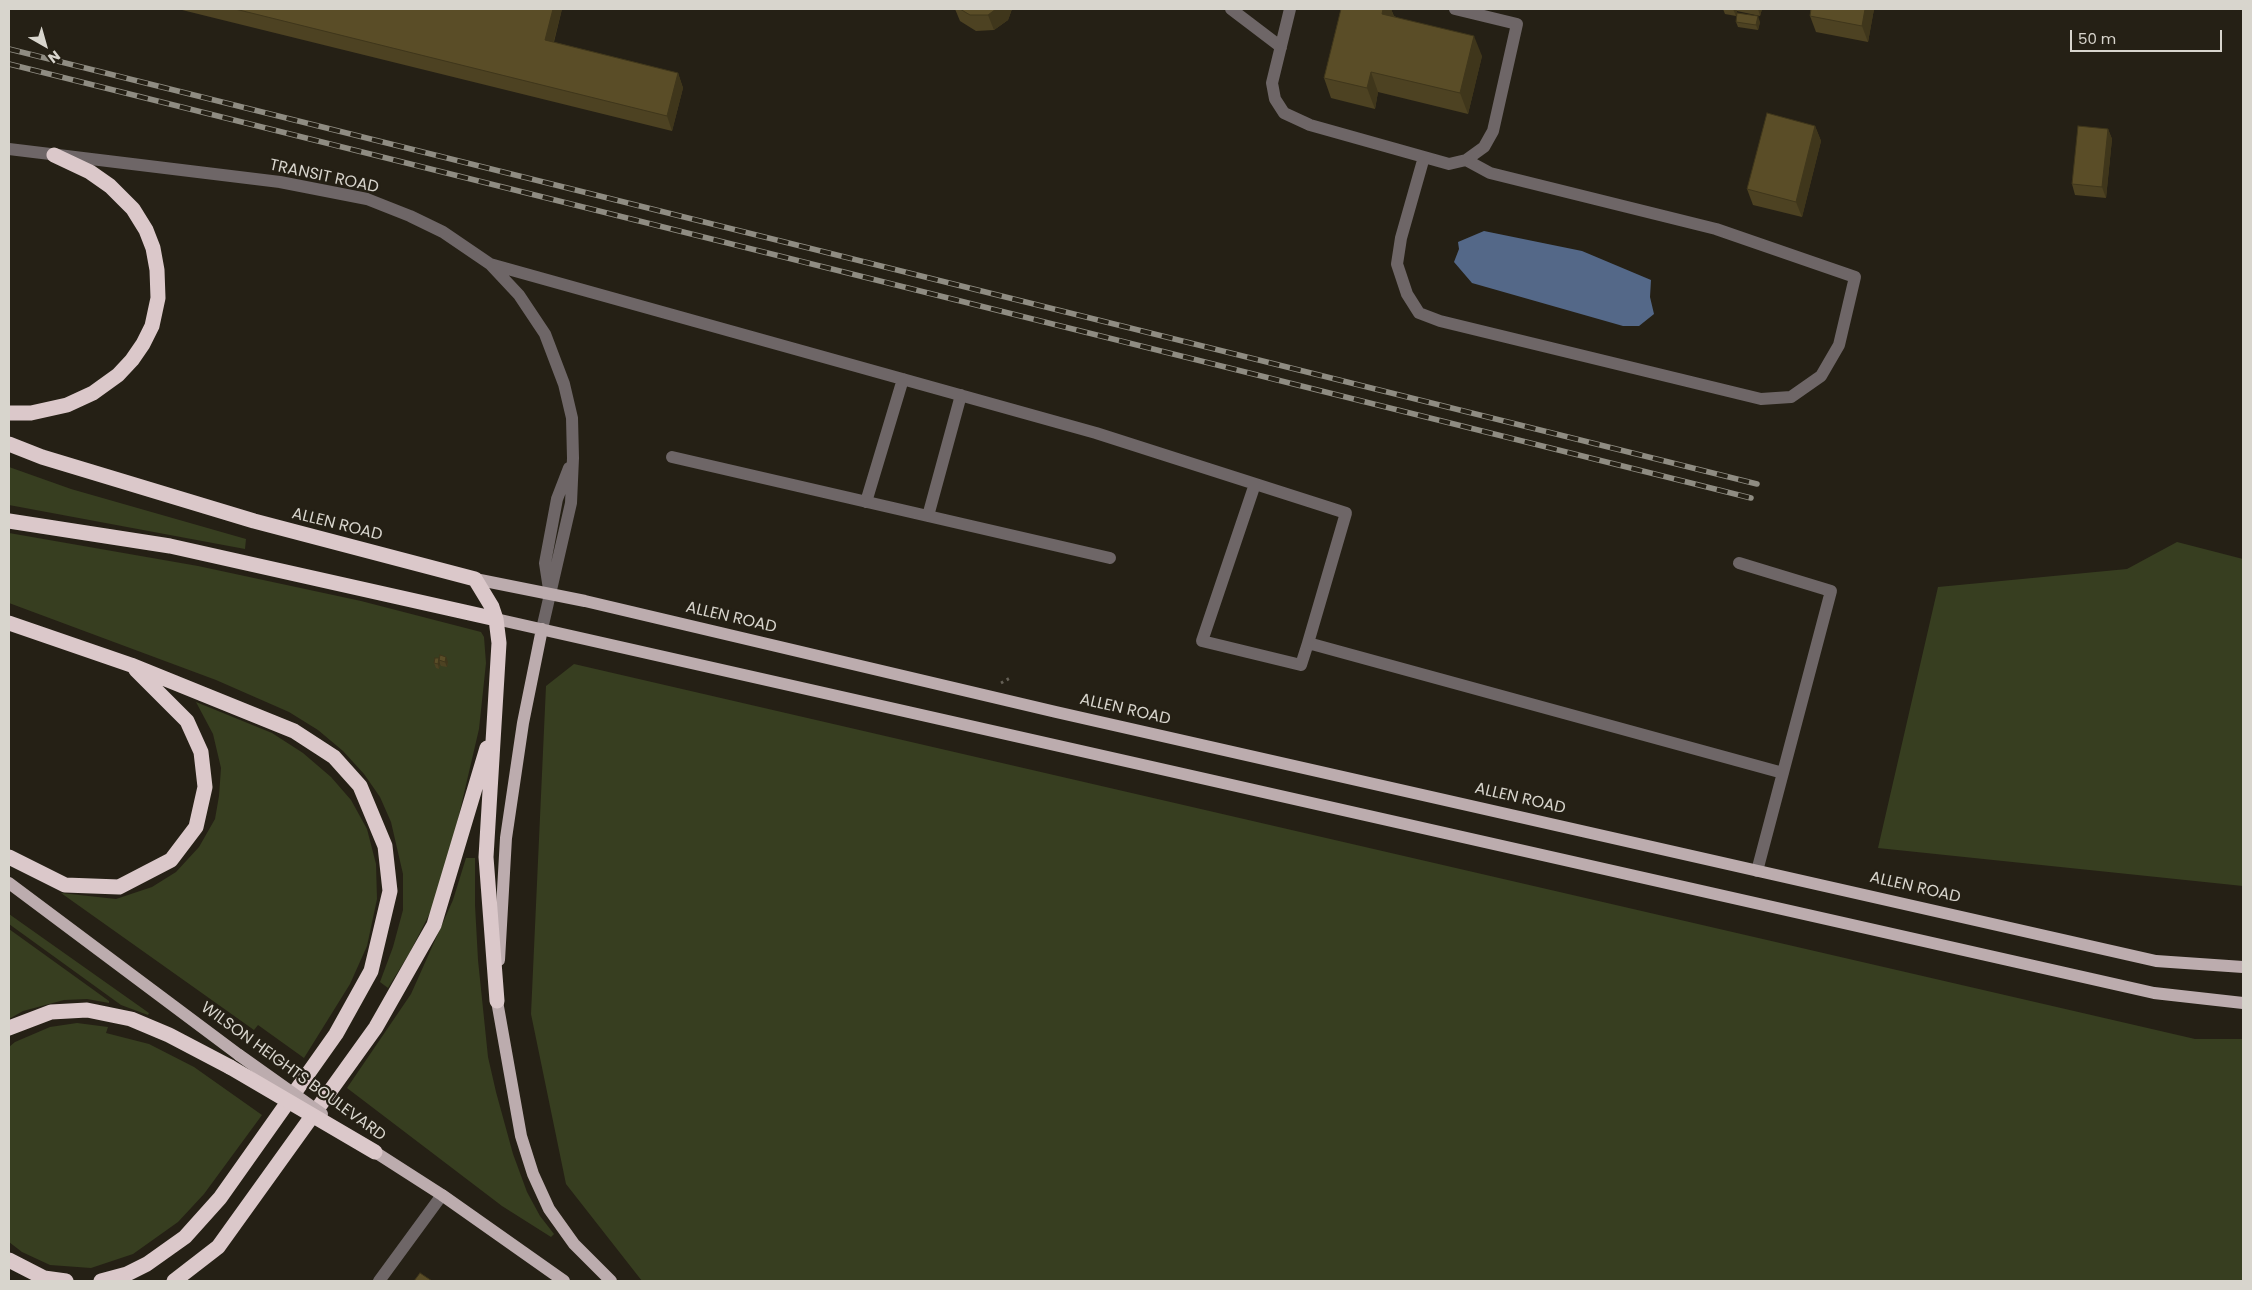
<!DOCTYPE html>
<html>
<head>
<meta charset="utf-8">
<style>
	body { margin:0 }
	#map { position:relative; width:2252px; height:1290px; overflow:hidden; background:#252015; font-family:Poppins,sans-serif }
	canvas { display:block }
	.frame { position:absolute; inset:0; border:10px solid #d8d5cd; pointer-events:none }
	.north { position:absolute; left:20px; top:20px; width:50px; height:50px; -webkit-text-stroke:4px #252015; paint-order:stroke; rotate:142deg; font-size:14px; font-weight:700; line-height:20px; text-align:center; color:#d8d5cd }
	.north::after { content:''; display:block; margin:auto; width:18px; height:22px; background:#d8d5cd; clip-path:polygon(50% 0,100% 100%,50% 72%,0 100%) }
	.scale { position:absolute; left:2070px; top:30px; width:152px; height:22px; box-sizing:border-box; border:2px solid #d8d5cd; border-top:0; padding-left:6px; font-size:15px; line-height:18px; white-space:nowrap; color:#d8d5cd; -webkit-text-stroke:4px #252015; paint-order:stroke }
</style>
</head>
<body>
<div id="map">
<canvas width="2252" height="1290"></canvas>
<div class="frame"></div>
<div class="north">N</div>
<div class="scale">50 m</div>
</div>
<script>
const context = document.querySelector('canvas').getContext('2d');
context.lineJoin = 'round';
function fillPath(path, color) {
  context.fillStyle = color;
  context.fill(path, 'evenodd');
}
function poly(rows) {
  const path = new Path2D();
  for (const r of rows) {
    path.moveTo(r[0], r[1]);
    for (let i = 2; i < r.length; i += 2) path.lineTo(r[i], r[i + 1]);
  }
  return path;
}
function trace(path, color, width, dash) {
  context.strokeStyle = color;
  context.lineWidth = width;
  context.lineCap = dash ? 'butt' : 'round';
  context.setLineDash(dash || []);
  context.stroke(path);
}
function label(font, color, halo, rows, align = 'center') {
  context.font = font + ' Poppins,sans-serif';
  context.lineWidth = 4.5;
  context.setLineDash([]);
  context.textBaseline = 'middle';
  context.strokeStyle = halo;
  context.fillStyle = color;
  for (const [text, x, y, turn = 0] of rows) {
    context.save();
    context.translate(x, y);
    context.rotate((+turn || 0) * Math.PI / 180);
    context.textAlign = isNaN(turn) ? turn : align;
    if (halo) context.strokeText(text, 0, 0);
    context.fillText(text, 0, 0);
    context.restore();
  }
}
const green = poly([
	[9,467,71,489,246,539,245,549,9,505],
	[9,533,198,566,361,601,481,632,484,637,486,663,479,729,448,862,432,909,410,952,388,988,380,982,393,947,403,910,403,874,391,822,380,797,364,774,343,751,318,730,289,712,216,680,9,603],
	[2177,542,2243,559,2243,886,1878,848,1938,587,2127,569],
	[574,664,2195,1039,2243,1039,2243,1281,642,1281,566,1184,531,1014,546,686],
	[196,702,272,733,303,753,331,777,351,800,367,829,376,864,377,899,367,946,350,984,304,1058,258,1025,254,1030,61,893,116,899,152,887,176,872,199,847,215,819,219,796,221,768,213,734],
	[466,858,475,858,475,905,478,960,488,1057,496,1092,513,1154,527,1192,540,1216,554,1234,551,1237,502,1206,347,1088,411,994,453,900],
	[9,914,149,1013,148,1015,121,1005,9,924],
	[9,929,109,1001,109,1003,87,999,64,1000,23,1011,9,1019],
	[77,1023,108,1027,106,1033,149,1044,194,1067,262,1115,204,1194,178,1222,133,1254,91,1268,50,1265,22,1252,9,1242,9,1047,15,1042,50,1027]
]);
const water = poly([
	[1484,231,1582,251,1651,280,1650,297,1654,314,1639,326,1623,326,1472,283,1454,262,1459,249,1458,242]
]);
const path = poly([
	[1001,683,1012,677]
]);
const minor = poly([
	[1231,9,1281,47],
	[1290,9,1272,83,1275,99,1284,113,1310,125,1449,164,1466,160,1484,147,1493,131,1517,24,1455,9],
	[9,149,280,182,367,199,410,216,443,232,490,264,519,295,545,334,564,384,572,418,573,458,571,503,542,629],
	[1424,157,1401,238,1397,264,1407,294,1419,313,1440,321,1761,399,1791,397,1821,376,1839,345,1855,277,1716,229,1490,173,1466,160],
	[490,264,1096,433,1346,513,1308,643,1783,773],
	[672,457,1110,558],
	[1255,484,1202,641,1301,665,1308,643],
	[866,502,903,379],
	[928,516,961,395],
	[1739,563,1831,591,1757,871],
	[549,589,545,563,557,499,569,468],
	[379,1281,442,1195]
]);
const major = poly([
	[475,579,585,601,1056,712,2156,961,2243,967],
	[496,619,2154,993,2243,1003],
	[9,883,239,1055],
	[499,960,506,838,523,723,542,629],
	[497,992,497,1001,521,1136,533,1174,549,1209,574,1244,611,1281],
	[375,1152,442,1195,564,1281]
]);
const highway = poly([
	[9,413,31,413,67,405,93,393,118,375,132,360,143,344,152,326,158,298,157,270,153,248,146,230,133,209,110,186,90,172,54,155],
	[9,444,42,457,254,521,475,579,492,607,496,619,499,643,486,857,497,1001],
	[9,521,170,546,496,619],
	[9,623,131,665,294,731,334,757,360,786,385,846,390,891,371,971,336,1034,220,1198,185,1237,147,1264,127,1274,101,1281],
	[9,857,65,885,119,887,171,860,196,827,205,787,201,752,187,721,136,670],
	[9,1028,51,1012,87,1010,131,1019,169,1035,230,1067],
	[9,1260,44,1278,66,1281],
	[174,1281,218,1247,376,1027,434,925,487,748]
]);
const rail = poly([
	[9,49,1757,484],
	[9,64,1751,498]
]);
const majorBridge = poly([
	[239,1055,322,1114]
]);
const highwayBridge = poly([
	[230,1067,375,1152]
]);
const wall = poly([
	[178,9,562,9,554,42,678,73,683,88,672,131],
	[955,9,1012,9,1008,20,994,30,976,31,960,21],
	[1341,9,1391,9,1394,16,1482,56,1468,114,1378,92,1375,109,1331,98,1324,78],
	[1723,9,1762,9,1760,16,1737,11,1736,16,1725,14],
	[1811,9,1874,9,1868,42,1816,32,1810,16],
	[1736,22,1760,22,1758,30,1738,27],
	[1815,126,1821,141,1802,217,1753,205,1747,189],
	[2108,129,2112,139,2106,198,2075,195,2072,184],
	[439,658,439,660,448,662,447,667,441,666,440,664,439,669,436,668,434,663]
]);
const shadedWall = poly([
	[553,9,562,9,550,55,545,40],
	[996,9,1012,9,1008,20,994,30,988,15],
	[1383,9,1391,9,1394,17,1382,14],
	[1733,9,1736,9,1737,11,1736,16],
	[1758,9,1762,9,1760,16],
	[1865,9,1874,9,1868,42,1862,26],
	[1758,16,1760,22,1758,30,1756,25],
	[1474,36,1482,56,1468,114,1460,93],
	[1371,72,1378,92,1375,109,1367,88],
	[678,73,683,88,672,131,667,116],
	[1815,126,1821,141,1802,217,1796,202],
	[2108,129,2112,139,2106,198,2102,187],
	[446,657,448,662,447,667,445,662],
	[439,658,440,664,439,669,438,664]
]);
const building = poly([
	[235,9,553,9,545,40,678,73,667,116,235,9],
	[960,9,996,9,988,15,970,15,960,9],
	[1341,9,1383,9,1382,14,1474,36,1460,93,1371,72,1367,88,1324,78,1341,9],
	[1811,9,1865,9,1862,26,1810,16,1811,9],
	[1737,13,1758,16,1756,25,1736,22,1737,13],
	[1767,113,1815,126,1796,202,1747,189,1767,113],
	[2078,126,2108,129,2102,187,2072,184,2078,126],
	[440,655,446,657,445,662,439,660,440,655],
	[435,658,439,658,438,664,434,663,435,658],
	[420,1273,432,1281,414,1281,420,1273]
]);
const streetNames = [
	["TRANSIT ROAD",324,177,12],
	["ALLEN ROAD",337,525,14],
	["ALLEN ROAD",731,618,13],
	["ALLEN ROAD",1125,710,13],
	["ALLEN ROAD",1520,799,13],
	["ALLEN ROAD",1915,888,13],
	["WILSON HEIGHTS BOULEVARD",293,1072,36]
];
fillPath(green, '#373e20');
fillPath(water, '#546888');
trace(path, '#656056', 3, [2.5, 4]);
trace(minor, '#6e6667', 12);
trace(major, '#bcacae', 12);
trace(highway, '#dbc8ca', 15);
trace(rail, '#8f8c82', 5.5);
trace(rail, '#252015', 4, [11]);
trace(majorBridge, '#bcacae', 12);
trace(highwayBridge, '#dbc8ca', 15);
fillPath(wall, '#4d4222');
fillPath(shadedWall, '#3f361b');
fillPath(building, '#5a4d27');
trace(building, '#3f361b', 1);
label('16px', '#d8d5cd', '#252015', streetNames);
</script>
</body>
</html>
